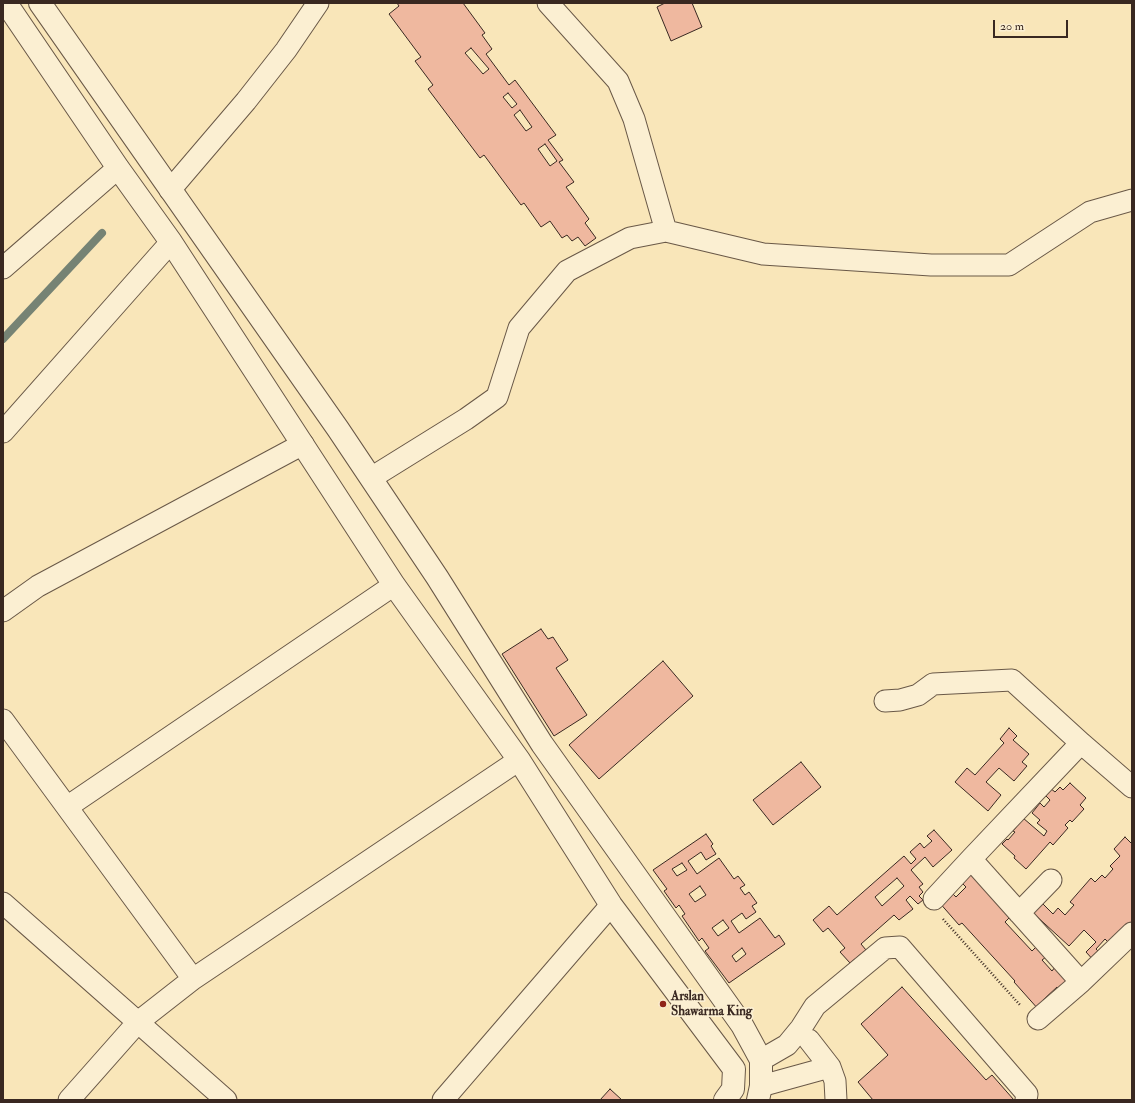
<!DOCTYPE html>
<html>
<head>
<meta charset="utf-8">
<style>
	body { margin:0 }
	#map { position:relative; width:1135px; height:1103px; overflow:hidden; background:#f9e6b9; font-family:"IM FELL Double Pica",serif }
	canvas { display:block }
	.frame { position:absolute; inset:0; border:4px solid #392821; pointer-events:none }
	.scale { position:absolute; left:993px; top:20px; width:75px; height:18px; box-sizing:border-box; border:2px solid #392821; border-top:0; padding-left:5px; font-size:12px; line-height:14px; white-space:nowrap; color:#392821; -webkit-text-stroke:3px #fbefd2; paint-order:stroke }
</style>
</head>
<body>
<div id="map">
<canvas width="1135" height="1103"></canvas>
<div class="frame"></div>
<div class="scale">20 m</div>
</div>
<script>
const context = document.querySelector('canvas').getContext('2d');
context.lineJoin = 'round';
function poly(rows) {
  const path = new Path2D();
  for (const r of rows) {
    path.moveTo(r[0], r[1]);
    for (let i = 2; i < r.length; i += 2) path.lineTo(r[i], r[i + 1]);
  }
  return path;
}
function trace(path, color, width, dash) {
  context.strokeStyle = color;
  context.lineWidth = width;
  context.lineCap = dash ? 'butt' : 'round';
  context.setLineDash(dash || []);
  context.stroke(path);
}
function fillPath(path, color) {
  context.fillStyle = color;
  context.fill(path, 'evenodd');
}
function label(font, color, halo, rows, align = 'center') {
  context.font = font + ' "IM FELL Double Pica",serif';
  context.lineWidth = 3.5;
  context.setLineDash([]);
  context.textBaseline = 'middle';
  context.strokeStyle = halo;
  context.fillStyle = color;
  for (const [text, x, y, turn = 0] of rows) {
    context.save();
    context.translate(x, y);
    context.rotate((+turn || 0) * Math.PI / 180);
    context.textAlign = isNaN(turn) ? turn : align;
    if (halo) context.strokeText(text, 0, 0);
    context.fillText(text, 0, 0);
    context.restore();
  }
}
const stream = poly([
	[3,339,102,233]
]);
const building = poly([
	[397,3,463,3,485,33,482,35,492,49,486,54,509,85,515,80,556,135,548,140,563,160,559,162,574,182,566,187,589,219,585,223,596,238,585,246,578,237,572,241,567,235,562,238,550,221,541,227,524,203,521,205,484,155,480,158,428,89,433,85,415,61,421,57,389,14,399,6,397,3],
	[471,48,489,69,483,74,465,53,471,48],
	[508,93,517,104,512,108,503,97,508,93],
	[520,110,532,127,526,131,514,115,520,110],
	[545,144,557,161,550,166,538,149,545,144],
	[665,3,692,3,702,27,671,41,657,7,665,3],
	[541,629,548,639,553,637,568,660,556,668,587,715,554,736,502,654,541,629],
	[663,661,693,696,599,779,569,745,663,661],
	[1009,728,1017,736,1013,740,1029,754,1022,762,1027,766,1014,781,999,768,986,782,1001,795,988,811,955,782,967,768,975,775,1004,743,1000,739,1009,728],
	[801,762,821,787,773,825,753,800,801,762],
	[1070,783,1086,798,1080,805,1084,809,1072,822,1070,820,1065,825,1068,828,1053,845,1050,842,1026,869,1014,858,1015,856,1002,844,1007,839,1008,840,1015,832,1013,831,1023,818,1044,836,1047,831,1037,823,1040,820,1032,813,1040,803,1044,807,1050,800,1044,794,1050,788,1055,792,1060,787,1063,790,1070,783],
	[934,830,952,850,933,867,925,857,911,870,923,884,919,887,923,892,919,896,923,900,918,904,910,896,906,900,913,909,899,920,894,915,861,944,866,950,850,963,840,952,845,948,828,928,823,932,813,920,829,906,837,915,904,856,911,864,916,859,910,852,920,843,924,848,932,841,927,836,934,830],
	[897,878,904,886,882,906,875,897,897,878],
	[706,834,713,844,711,846,716,854,706,860,701,852,688,861,697,874,719,858,734,879,738,876,745,885,740,888,745,895,749,892,757,903,752,906,756,912,746,919,742,913,731,921,739,933,760,918,775,938,779,935,785,944,729,983,705,951,709,948,702,938,699,941,682,916,685,914,679,905,676,908,664,891,667,889,653,870,706,834],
	[682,863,687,870,677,876,672,869,682,863],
	[700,886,706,895,695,902,689,894,700,886],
	[723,920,729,928,718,936,712,928,723,920],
	[742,948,746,954,736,962,732,956,742,948],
	[1125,837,1132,844,1132,921,1110,944,1105,939,1096,949,1100,953,1096,963,1086,952,1096,942,1084,930,1069,946,1033,913,1042,903,1053,914,1058,908,1065,915,1074,905,1070,902,1091,878,1095,882,1102,875,1105,878,1113,869,1110,866,1120,856,1114,849,1125,837],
	[970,872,1010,917,1005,922,1032,951,1037,946,1046,957,1042,960,1052,971,1055,967,1069,982,1060,990,1057,987,1043,1000,1046,1003,1039,1010,1014,982,1015,981,962,923,959,925,938,901,950,891,956,897,966,887,960,881,970,872],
	[902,987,986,1080,992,1075,1014,1100,873,1100,858,1082,888,1055,861,1024,902,987],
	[610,1089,622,1100,600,1100,610,1089]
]);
const path = poly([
	[943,919,1020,1005]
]);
const minor = poly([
	[548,3,618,81,634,119,666,231],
	[170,190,246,101,286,50,318,3],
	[3,268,118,168],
	[3,432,171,242],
	[371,478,466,419,497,397,519,328,567,271,630,238,666,231,763,254,931,265,1009,265,1090,212,1132,200],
	[3,611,38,586,303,444],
	[885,701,900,700,918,695,933,684,1012,680,1081,743,1132,787],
	[3,720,193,979],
	[67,807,394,585],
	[971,859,1081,982,1132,933],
	[934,899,971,859,1081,743],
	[3,903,226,1100],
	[1019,913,1051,880],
	[1038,1019,1081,982],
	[809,1040,830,1067,835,1081,836,1100],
	[761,1060,787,1045,801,1028,815,1006,885,948,900,947,1027,1094,1026,1100],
	[761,1086,830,1067],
	[69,1100,138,1022,193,979,519,760],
	[443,1100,611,905]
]);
const tertiary = poly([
	[6,3,118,168,171,242,394,585,519,760,611,905,734,1069,733,1089,725,1100],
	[40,3,338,429,437,577,542,744,742,1025,761,1060,761,1086,758,1100]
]);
const markers = [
	[663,1004,4,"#8f2418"]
];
const poiNames = [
	["Arslan",671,997],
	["Shawarma King",671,1012]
];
trace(stream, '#768374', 8);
fillPath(building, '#efb89f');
trace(building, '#392821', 1);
trace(minor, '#695847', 23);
trace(tertiary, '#695847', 24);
trace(path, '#392821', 2.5, [1, 2]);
trace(minor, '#fbefd2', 21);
trace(tertiary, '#fbefd2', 22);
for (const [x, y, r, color] of markers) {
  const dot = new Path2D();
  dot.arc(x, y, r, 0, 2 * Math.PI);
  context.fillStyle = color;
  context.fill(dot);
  trace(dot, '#fbefd2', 1.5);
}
label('bold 13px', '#392821', '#fbefd2', poiNames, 'left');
</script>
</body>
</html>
